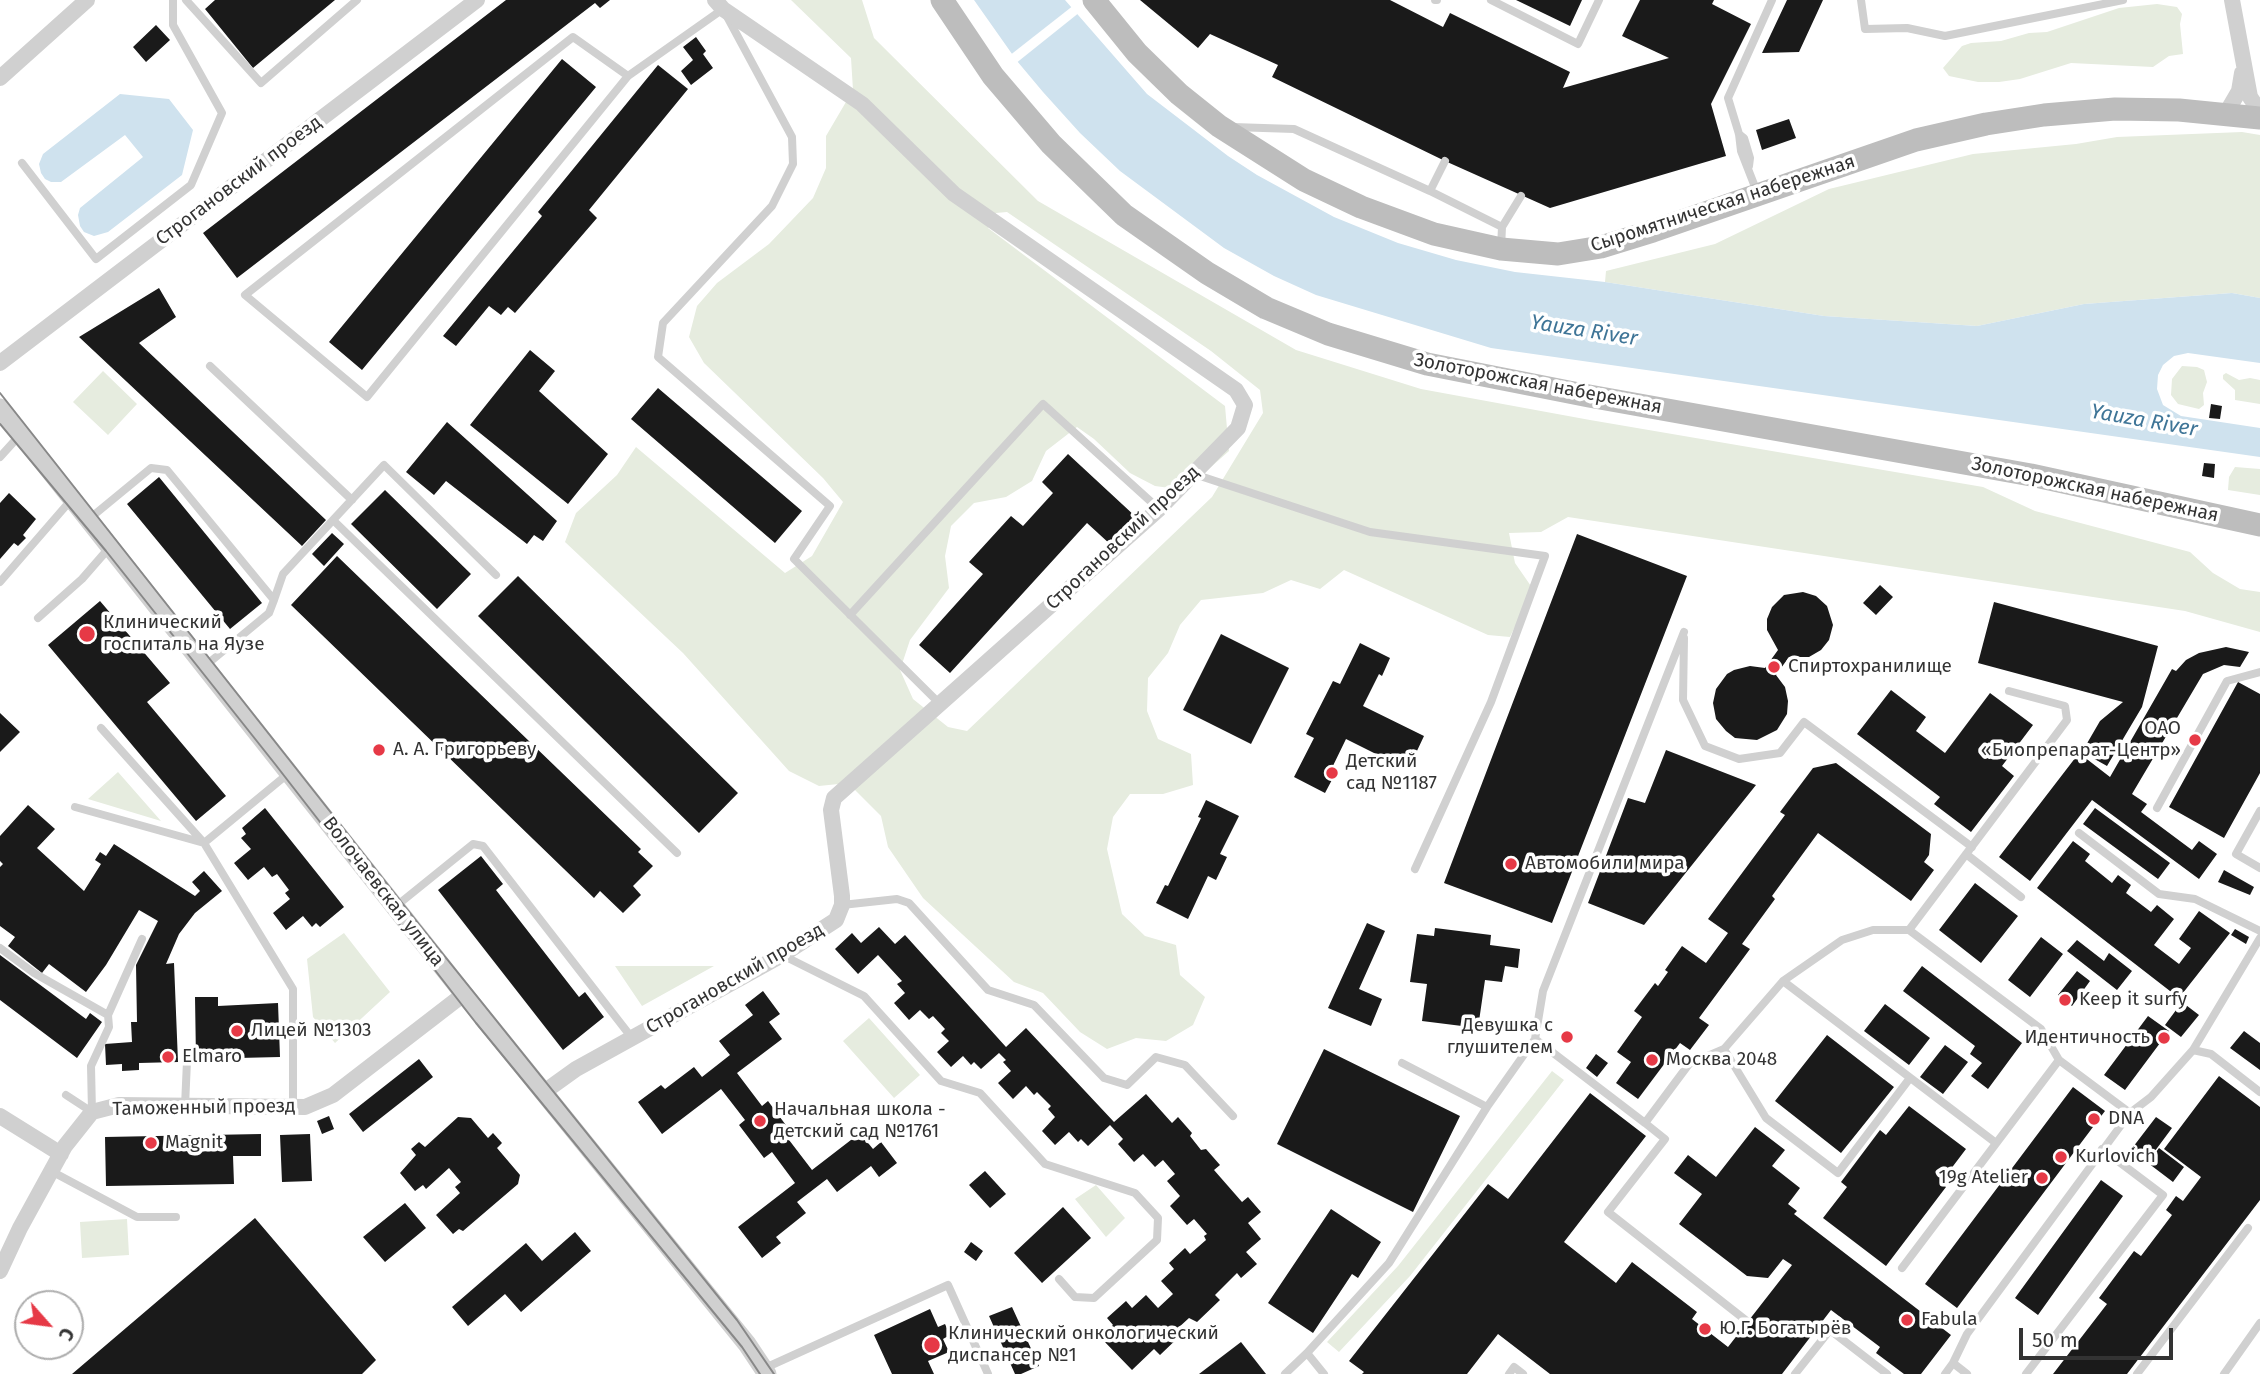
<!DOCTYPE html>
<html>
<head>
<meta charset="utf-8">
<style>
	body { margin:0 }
	#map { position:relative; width:2260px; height:1374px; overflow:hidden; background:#fff; font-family:"Fira Sans",sans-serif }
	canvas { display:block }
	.north { position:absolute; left:14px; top:1290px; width:70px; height:70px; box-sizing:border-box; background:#fff; border:2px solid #adadad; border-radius:50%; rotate:118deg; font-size:19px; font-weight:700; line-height:28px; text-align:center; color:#333 }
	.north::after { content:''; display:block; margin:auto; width:24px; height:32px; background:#e63946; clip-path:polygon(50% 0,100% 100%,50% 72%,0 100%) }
	.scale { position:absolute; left:2019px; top:1328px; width:154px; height:32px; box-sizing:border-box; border:4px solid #333; border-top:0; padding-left:9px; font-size:21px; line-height:24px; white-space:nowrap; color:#333; -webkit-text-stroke:5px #fff; paint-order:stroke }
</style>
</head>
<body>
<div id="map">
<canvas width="2260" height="1374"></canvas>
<div class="north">С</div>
<div class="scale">50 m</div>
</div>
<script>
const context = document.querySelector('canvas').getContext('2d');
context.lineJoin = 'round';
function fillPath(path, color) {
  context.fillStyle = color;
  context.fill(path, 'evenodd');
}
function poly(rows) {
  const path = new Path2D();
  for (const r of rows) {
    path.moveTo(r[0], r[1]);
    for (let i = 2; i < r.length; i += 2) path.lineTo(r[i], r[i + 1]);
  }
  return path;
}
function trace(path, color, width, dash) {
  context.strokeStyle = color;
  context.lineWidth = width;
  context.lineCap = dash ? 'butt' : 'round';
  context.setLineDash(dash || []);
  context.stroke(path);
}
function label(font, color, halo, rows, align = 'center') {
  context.font = font + ' "Fira Sans",sans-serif';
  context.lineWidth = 7;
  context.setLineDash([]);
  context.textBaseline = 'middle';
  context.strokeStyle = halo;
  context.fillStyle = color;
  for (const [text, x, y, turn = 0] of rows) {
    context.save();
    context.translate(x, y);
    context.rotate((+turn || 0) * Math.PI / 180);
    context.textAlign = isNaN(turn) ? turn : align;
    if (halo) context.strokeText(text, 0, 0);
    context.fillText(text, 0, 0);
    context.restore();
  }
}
const green = poly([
	[791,0,862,0,874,38,1038,201,1296,350,1421,389,1590,420,1983,487,2035,511,2190,552,2213,573,2240,589,2260,592,2260,632,2185,611,1568,517,1541,532,1509,533,1515,563,1533,589,1510,637,1488,635,1344,570,1320,589,1291,580,1263,593,1201,600,1180,625,1168,653,1148,678,1147,711,1158,739,1191,754,1193,785,1163,794,1130,794,1113,817,1107,849,1122,914,1145,936,1176,945,1180,975,1205,997,1193,1025,1166,1041,1136,1038,1107,1049,1080,1032,1043,993,1014,982,923,898,888,847,881,816,848,783,819,786,789,771,683,653,565,542,576,513,617,475,636,447,785,573,812,556,843,502,823,478,704,363,689,337,697,306,717,283,769,244,813,198,826,168,826,136,853,90,851,58],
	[1007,212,1211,351,1260,390,1263,413,1212,497,967,731,948,727,913,699,900,670,910,640,949,588,945,556,951,526,974,503,1006,497,1032,481,1046,451,1077,427,1094,439,1130,473,1155,486,1185,490,1229,451,1225,406,988,228,996,213],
	[2157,4,2177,7,2182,14,2180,24,2183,54,2169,56,2153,67,2071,63,2020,79,1999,82,1978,82,1949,76,1943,68,1962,46,1971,43,2001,41,2029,33,2047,32,2119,8],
	[2242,132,2260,135,2260,298,2232,293,2084,304,1977,326,1824,316,1605,282,1606,271,1715,244,1829,189,1973,154,2076,144,2117,137],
	[2182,366,2197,367,2204,370,2207,382,2203,393,2204,405,2199,409,2178,404,2171,395,2172,379],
	[103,371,137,404,108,435,73,402],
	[2226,373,2239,380,2250,378,2260,380,2260,404,2235,400,2235,390,2223,379,2223,375],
	[2235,467,2260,469,2260,495,2228,490,2229,477],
	[118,772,161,821,88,799],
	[344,933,390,992,335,1043,313,1017,307,959],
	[615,966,714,966,642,1006],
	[869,1018,920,1075,894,1098,843,1041],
	[1552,1071,1564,1080,1410,1276,1339,1352,1327,1342,1398,1266],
	[1096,1185,1125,1218,1106,1237,1075,1199],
	[127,1219,129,1255,82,1258,80,1222]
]);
const water = poly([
	[974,0,1065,0,1147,94,1228,156,1257,175,1334,217,1398,243,1456,260,1515,272,1605,282,1824,316,1977,326,2084,304,2232,293,2260,298,2260,363,2188,353,2174,356,2163,365,2158,375,2157,389,2163,405,2181,416,2260,428,2260,457,1491,348,1316,295,1274,276,1224,248,1120,171,1080,133,1043,92,1017,61],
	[120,94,169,99,193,130,182,175,108,232,94,236,84,232,80,226,78,215,80,208,143,157,125,135,61,182,51,182,45,179,41,173,39,164,43,154]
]);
const pier = poly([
	[1074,5,1080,12,1015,64,1009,56]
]);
const building = poly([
	[215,0,335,0,253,68,205,9],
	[506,0,610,0,600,8,595,3,237,278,203,233],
	[1140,0,1390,0,1443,27,1450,13,1570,72,1563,88,1669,58,1622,36,1640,0,1714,0,1712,4,1751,24,1711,104,1726,156,1550,208,1445,161,1272,77,1278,65,1210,34,1198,48],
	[1516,0,1582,0,1570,26],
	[1787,0,1823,0,1799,52,1762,53],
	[156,25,170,40,146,62,133,47],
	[696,37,706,51,703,54,713,68,691,85,681,71,693,60,683,47],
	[562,59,596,87,362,370,329,342],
	[658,65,688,89,589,210,597,218,515,313,508,307,501,315,489,306,456,346,443,336,542,216,538,212],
	[1789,119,1796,138,1762,150,1756,130],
	[159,288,176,317,139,343,326,520,302,546,79,337],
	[530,350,555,371,539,391,608,454,568,504,470,425],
	[658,388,802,511,775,543,631,419],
	[2211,404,2222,406,2220,419,2209,418],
	[447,422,557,521,543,541,534,535,527,544,446,481,434,495,406,472],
	[1068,454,1136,517,1111,545,1087,523,950,673,919,645,983,574,969,562,1011,516,1023,526,1053,493,1042,482],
	[2204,463,2215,464,2214,478,2202,476],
	[159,477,262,603,230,629,127,504],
	[385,490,471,574,437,609,351,524],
	[9,493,36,519,23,535,26,538,18,546,14,543,0,559,0,503],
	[332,533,344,544,324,566,312,554],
	[1577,534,1687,576,1552,923,1444,883],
	[337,556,641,849,638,852,653,866,633,886,641,895,623,913,600,891,594,898,291,605],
	[518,576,738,793,699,833,478,616],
	[1880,585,1893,597,1876,615,1863,603],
	[1803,592,1816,596,1827,606,1833,625,1829,640,1821,650,1809,657,1789,657,1776,675,1785,687,1788,701,1787,714,1777,730,1757,740,1735,738,1726,731,1716,719,1713,703,1716,689,1727,674,1734,670,1750,666,1765,668,1778,650,1767,630,1767,619,1772,607,1784,595],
	[100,601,170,683,147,702,226,796,196,821,48,645],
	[1994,602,2158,646,2142,707,2107,766,2082,752,2100,721,2123,702,1978,663],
	[1221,634,1289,668,1251,744,1183,710],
	[1360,643,1390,658,1382,676,1379,674,1363,706,1424,736,1408,770,1346,739,1329,774,1334,776,1325,793,1294,777,1314,738,1306,734,1333,681,1340,684],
	[2226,647,2249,652,2240,667,2224,665,2203,674,2132,794,2147,804,2141,812,2192,850,2199,841,2217,854,2199,879,2092,800,2030,881,1999,857,2079,753,2110,777,2172,669,2176,671,2186,660,2199,653],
	[2238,682,2260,694,2260,773,2224,838,2169,807],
	[1891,690,1926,717,1916,731,1945,753,1990,693,2033,725,2002,766,2014,776,1971,832,1934,804,1940,797,1857,734],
	[0,713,20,732,0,752],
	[1666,750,1756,785,1644,925,1588,903,1628,798,1645,803],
	[1836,763,1931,834,1929,855,1924,862,1934,870,1911,901,1818,833,1772,896,1775,899,1742,944,1750,949,1699,1018,1709,1025,1690,1050,1680,1043,1638,1099,1616,1083,1631,1062,1617,1052,1642,1017,1634,1011,1655,983,1658,986,1668,972,1665,970,1682,946,1706,963,1728,933,1708,919,1785,815,1780,812,1813,768],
	[1206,800,1239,816,1220,854,1227,857,1216,880,1208,876,1188,919,1156,903,1165,885,1168,886,1201,818,1198,817],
	[28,805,55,829,37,848,84,891,101,864,95,860,100,852,106,856,114,844,195,896,200,891,192,882,204,871,222,891,195,913,179,934,166,964,174,963,178,1062,139,1063,139,1070,122,1071,122,1064,106,1065,105,1044,132,1042,131,1022,137,1022,136,965,158,921,139,910,106,965,86,992,49,964,42,973,8,946,15,937,0,926,0,867,3,864,0,861,0,836],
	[265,808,344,907,320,927,316,923,312,927,303,916,286,930,273,913,290,899,285,893,289,890,277,874,272,877,264,867,248,880,234,863,251,849,241,838,246,834,242,828],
	[2095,808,2170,863,2158,879,2083,824],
	[2073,841,2090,854,2085,861,2112,883,2118,875,2131,885,2126,893,2151,912,2157,905,2174,919,2154,945,2179,964,2191,948,2179,939,2199,911,2230,933,2179,998,2037,888],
	[481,856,503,884,496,890,579,997,585,992,604,1017,563,1050,438,890],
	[2224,870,2254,887,2250,895,2218,882],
	[1975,883,2018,916,1981,963,1939,930],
	[1367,923,1385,931,1359,989,1382,999,1371,1026,1328,1008],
	[879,927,895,944,905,935,1006,1047,1026,1028,1114,1122,1146,1094,1172,1123,1178,1117,1192,1133,1190,1136,1201,1150,1206,1149,1220,1165,1214,1170,1242,1202,1248,1197,1261,1212,1248,1223,1261,1239,1246,1252,1257,1264,1241,1278,1237,1273,1215,1295,1220,1300,1197,1322,1189,1318,1177,1329,1182,1334,1160,1355,1154,1349,1132,1370,1100,1337,1113,1325,1107,1318,1126,1301,1132,1308,1146,1295,1158,1308,1173,1294,1161,1281,1174,1269,1169,1263,1185,1248,1190,1254,1206,1240,1204,1236,1207,1234,1194,1219,1187,1225,1170,1206,1180,1196,1167,1181,1175,1174,1163,1160,1155,1167,1143,1154,1134,1162,1118,1144,1123,1139,1110,1125,1088,1146,1081,1139,1078,1142,1069,1132,1055,1145,1042,1131,1055,1117,1048,1109,1051,1106,1037,1092,1034,1095,1026,1086,1013,1099,998,1083,1011,1071,1003,1062,1006,1060,999,1053,981,1069,974,1062,971,1065,963,1056,951,1067,937,1052,949,1041,941,1033,945,1029,933,1016,929,1019,920,1010,909,1020,894,1003,905,993,897,984,902,981,878,955,858,974,835,949,852,933,861,943],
	[1435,928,1491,935,1490,945,1520,949,1518,968,1505,966,1502,982,1485,980,1478,1028,1422,1021,1427,984,1410,982,1417,934,1434,936],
	[2235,929,2249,937,2246,944,2231,935],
	[2041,937,2063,954,2030,997,2008,980],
	[2077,940,2104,961,2109,953,2132,971,2117,990,2067,951],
	[0,955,86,1019,90,1013,102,1022,77,1058,0,1000],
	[1922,966,2022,1043,1988,1089,1971,1076,1982,1063,1970,1054,1975,1046,1903,991],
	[2077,971,2090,981,2072,1006,2058,995],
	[763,991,780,1014,769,1022,782,1039,737,1073,762,1106,768,1101,791,1132,786,1136,812,1170,860,1133,873,1149,881,1142,897,1163,879,1177,871,1166,837,1192,827,1179,797,1202,806,1213,776,1237,781,1243,762,1258,738,1227,795,1183,772,1152,764,1158,739,1125,745,1120,721,1089,662,1134,638,1102,661,1085,665,1089,694,1067,702,1077,730,1055,719,1041,753,1015,745,1005],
	[195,997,218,997,218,1006,278,1003,280,1057,196,1059],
	[2182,1002,2199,1015,2181,1037,2165,1025],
	[1885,1004,1930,1038,1909,1065,1864,1031],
	[2148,1016,2169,1031,2125,1090,2104,1075],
	[2244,1031,2260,1043,2260,1070,2230,1048],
	[1827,1035,1894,1087,1841,1153,1775,1101],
	[1945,1045,1968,1062,1943,1094,1920,1077],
	[1324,1049,1460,1116,1413,1212,1277,1144],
	[1596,1054,1608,1063,1597,1077,1586,1068],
	[419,1059,433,1077,363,1132,349,1114],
	[2219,1076,2260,1107,2260,1200,2127,1374,2053,1374,2107,1304,2099,1298,2134,1251,2141,1256,2172,1215,2166,1210,2176,1196,2183,1201,2201,1177,2164,1149],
	[2073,1087,2105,1111,1957,1308,1925,1284],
	[1590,1093,1646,1136,1564,1242,1616,1283,1632,1262,1697,1312,1692,1319,1728,1347,1792,1265,1783,1259,1768,1278,1747,1276,1679,1224,1702,1194,1674,1173,1688,1155,1716,1177,1755,1127,1785,1150,1772,1166,1800,1188,1788,1204,1797,1211,1794,1214,1951,1335,1921,1374,1904,1374,1876,1353,1880,1347,1831,1310,1782,1374,1550,1374,1498,1334,1467,1374,1362,1374,1364,1372,1349,1361,1488,1184,1508,1199],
	[1909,1106,1966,1149,1941,1182,1946,1187,1886,1266,1823,1218,1847,1187,1841,1182,1880,1130,1886,1135],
	[329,1116,334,1129,322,1134,317,1121],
	[458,1117,471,1118,488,1138,493,1133,502,1143,497,1148,520,1175,518,1184,463,1231,459,1229,453,1234,436,1215,460,1193,455,1187,461,1182,449,1168,426,1189,423,1185,415,1191,400,1173,416,1155,411,1149,419,1142,425,1147],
	[2156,1117,2172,1128,2149,1159,2133,1147],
	[261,1134,261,1156,233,1156,234,1184,106,1186,105,1137],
	[310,1134,312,1181,282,1182,280,1135],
	[2159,1148,2184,1167,2173,1182,2148,1163],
	[985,1171,1006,1194,990,1208,969,1185],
	[2101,1180,2123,1196,2038,1315,2015,1298],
	[405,1203,426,1228,385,1262,363,1237],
	[1063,1207,1091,1238,1042,1283,1014,1253],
	[1331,1209,1381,1242,1358,1278,1352,1274,1313,1333,1268,1303],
	[255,1218,376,1360,362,1374,72,1374],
	[575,1232,591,1251,521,1312,505,1294,468,1326,452,1307,526,1243,542,1261],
	[971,1242,983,1251,976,1261,964,1252],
	[1012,1307,1039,1366,1021,1374,1015,1374,989,1316],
	[930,1309,938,1327,945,1324,950,1335,943,1339,949,1352,928,1361,934,1374,892,1374,874,1335],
	[1241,1342,1266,1374,1199,1374]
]);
const service = poly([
	[186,0,261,83,357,0],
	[1435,0,1437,0],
	[1491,0,1578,44,1599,0],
	[1861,0,1865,29,1907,28,1945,36,2123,0],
	[628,76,573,37,245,295,367,397,628,76,723,9,792,137,793,164,772,206,663,323,658,357,830,506,794,559,940,704],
	[1233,127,1294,129,1430,191,1502,227,1501,248],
	[1739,134,1744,138,1750,158,1749,166],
	[22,163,96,259,191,185,222,113,173,25,173,0],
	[1430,191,1445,161],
	[1757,192,1741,151,1739,134,1728,98,1772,0],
	[1502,227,1521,196],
	[210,366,352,500],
	[0,457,19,436],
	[1194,474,1370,532,1545,556,1491,702,1415,869],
	[89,519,151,468,167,470,274,600,269,613,205,666],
	[333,520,677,853],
	[0,582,71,500],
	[274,600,283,574,384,465,496,575],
	[850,615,1043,404,1159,509],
	[38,618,82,579,109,548],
	[1684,632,1543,991,1535,1039,1645,1123,1689,1064,1724,1049,1766,1118,1838,1173,1910,1078],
	[1684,638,1683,700,1705,746,1739,759,1780,753,1804,722,1972,847],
	[101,728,204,843,289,773],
	[75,807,204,843,293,989,293,1107],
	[2157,808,2227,681,2260,672],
	[2260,811,2236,854,2260,868],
	[2079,833,2159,894,2195,899,2260,931],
	[1966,854,2021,897],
	[842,905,897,899,909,903,988,990,1034,1005,1104,1078,1127,1085,1156,1057,1185,1065,1233,1116],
	[395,907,473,844,483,846,632,1038],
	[1909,930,2067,720,2065,706,2009,691],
	[0,948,34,973,108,1015,109,1027,91,1066,92,1112],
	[782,955,864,996,941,1081,980,1093,1045,1164,1135,1193,1158,1218,1157,1240,1094,1298,1075,1297,1059,1279],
	[1783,981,1996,1143],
	[108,1015,142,939],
	[1724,1049,1783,981,1842,940,1873,930,1909,930,2041,1029,2059,1060,2130,1113],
	[2193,1050,2260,938],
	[1402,1063,1487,1107,1535,1039],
	[66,1095,92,1112],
	[185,1106,187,1061],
	[1645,1123,1665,1139,1608,1212,1748,1322],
	[51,1171,137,1217,176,1217],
	[1902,1268,2059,1060],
	[1307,1353,1324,1374],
	[1953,1363,1967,1374],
	[765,1368,948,1285,988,1374],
	[1285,1374,1307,1353,1389,1263,1487,1107],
	[1509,1374,1514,1367,1523,1374],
	[1795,1374,1830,1330,1887,1374],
	[1945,1374,1953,1363,1967,1334,2130,1113,2151,1097,2193,1050,2211,1054,2260,1092],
	[2026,1374,2163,1195,2102,1149],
	[2137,1374,2248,1228],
	[2224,1374,2260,1323]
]);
const minor = poly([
	[2232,0,2250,97,2260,112],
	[0,78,87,0],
	[2225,115,2239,91,2242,73],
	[0,363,477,0],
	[544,1092,576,1069,782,955,836,920,842,905,842,896,831,810,834,798,1159,509,1238,428,1245,405,1236,390,954,194,862,104,723,9,715,0],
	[0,1116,61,1154],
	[0,1271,20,1228,65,1146,92,1112,119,1105,305,1107,333,1095,464,994]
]);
const tertiary = poly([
	[0,408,464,994,747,1344,767,1374]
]);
const secondary = poly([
	[942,0,993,76,1051,144,1124,215,1207,273,1266,308,1328,334,1427,364,1589,396,2031,475,2260,525],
	[1094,0,1137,53,1179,94,1219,126,1304,180,1361,207,1434,234,1501,249,1558,254,1601,247,1653,231,1916,140,1986,124,2044,115,2115,109,2179,110,2260,118]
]);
const tram = poly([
	[0,393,418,923,737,1320,774,1374],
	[0,424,106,551,275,764,476,1023,742,1347,760,1374]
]);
const markers = [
	[87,634,9,"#e63946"],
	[1774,667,7,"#e63946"],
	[2195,740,7,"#e63946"],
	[379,750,7,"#e63946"],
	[1332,773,7,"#e63946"],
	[1511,864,7,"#e63946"],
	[2065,1000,7,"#e63946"],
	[237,1031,7,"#e63946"],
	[1567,1037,7,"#e63946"],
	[2164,1038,7,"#e63946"],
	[168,1057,7,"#e63946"],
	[1652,1060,7,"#e63946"],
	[2094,1119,7,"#e63946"],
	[760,1121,7,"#e63946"],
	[151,1143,7,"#e63946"],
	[2061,1157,7,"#e63946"],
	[2042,1178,7,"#e63946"],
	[1907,1320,7,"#e63946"],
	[1705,1329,7,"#e63946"],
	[932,1345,9,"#e63946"]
];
const streetNames = [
	["Строгановский проезд",239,181,-37],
	["Сыромятническая набережная",1723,204,-18],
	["Золоторожская набережная",1538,384,11],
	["Золоторожская набережная",2095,490,12],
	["Строгановский проезд",1123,538,-43],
	["Волочаевская улица",383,892,52],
	["Строгановский проезд",735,979,-30],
	["Таможенный проезд",204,1108,-1]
];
const poiNames = [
	["Клинический",103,623],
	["госпиталь на Яузе",103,645],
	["Спиртохранилище",1788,667],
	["ОАО",2181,729,"right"],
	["«Биопрепарат-Центр»",2181,751,"right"],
	["А. А. Григорьеву",393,750],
	["Детский",1346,762],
	["сад №1187",1346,784],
	["Автомобили мира",1525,864],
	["Keep it surfy",2079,1000],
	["Девушка с",1553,1026,"right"],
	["глушителем",1553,1048,"right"],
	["Лицей №1303",251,1031],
	["Идентичность",2150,1038,"right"],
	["Elmaro",182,1057],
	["Москва 2048",1666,1060],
	["Начальная школа -",774,1110],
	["детский сад №1761",774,1132],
	["DNA",2108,1119],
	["Magnit",165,1143],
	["Kurlovich",2075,1157],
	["19g Atelier",2028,1178,"right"],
	["Fabula",1921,1320],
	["Ю.Г. Богатырёв",1719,1329],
	["Клинический онкологический",948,1334],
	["диспансер №1",948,1356]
];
const waterNames = [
	["Yauza River",1584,331,9],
	["Yauza River",2144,421,10]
];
fillPath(green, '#e6ecdf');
fillPath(water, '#cfe2ee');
fillPath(pier, '#fff');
fillPath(building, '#1a1a1a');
trace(service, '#d0d0d0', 8);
trace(minor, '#d0d0d0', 16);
trace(tertiary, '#d0d0d0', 19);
trace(secondary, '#bdbdbd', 23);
trace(tram, '#888', 2);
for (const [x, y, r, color] of markers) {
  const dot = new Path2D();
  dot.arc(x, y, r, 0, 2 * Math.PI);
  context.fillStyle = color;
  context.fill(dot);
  trace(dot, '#fff', 2.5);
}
label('19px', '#333', '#fff', streetNames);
label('19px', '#333', '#fff', poiNames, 'left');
label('italic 21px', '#3f7597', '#fff', waterNames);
</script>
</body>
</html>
